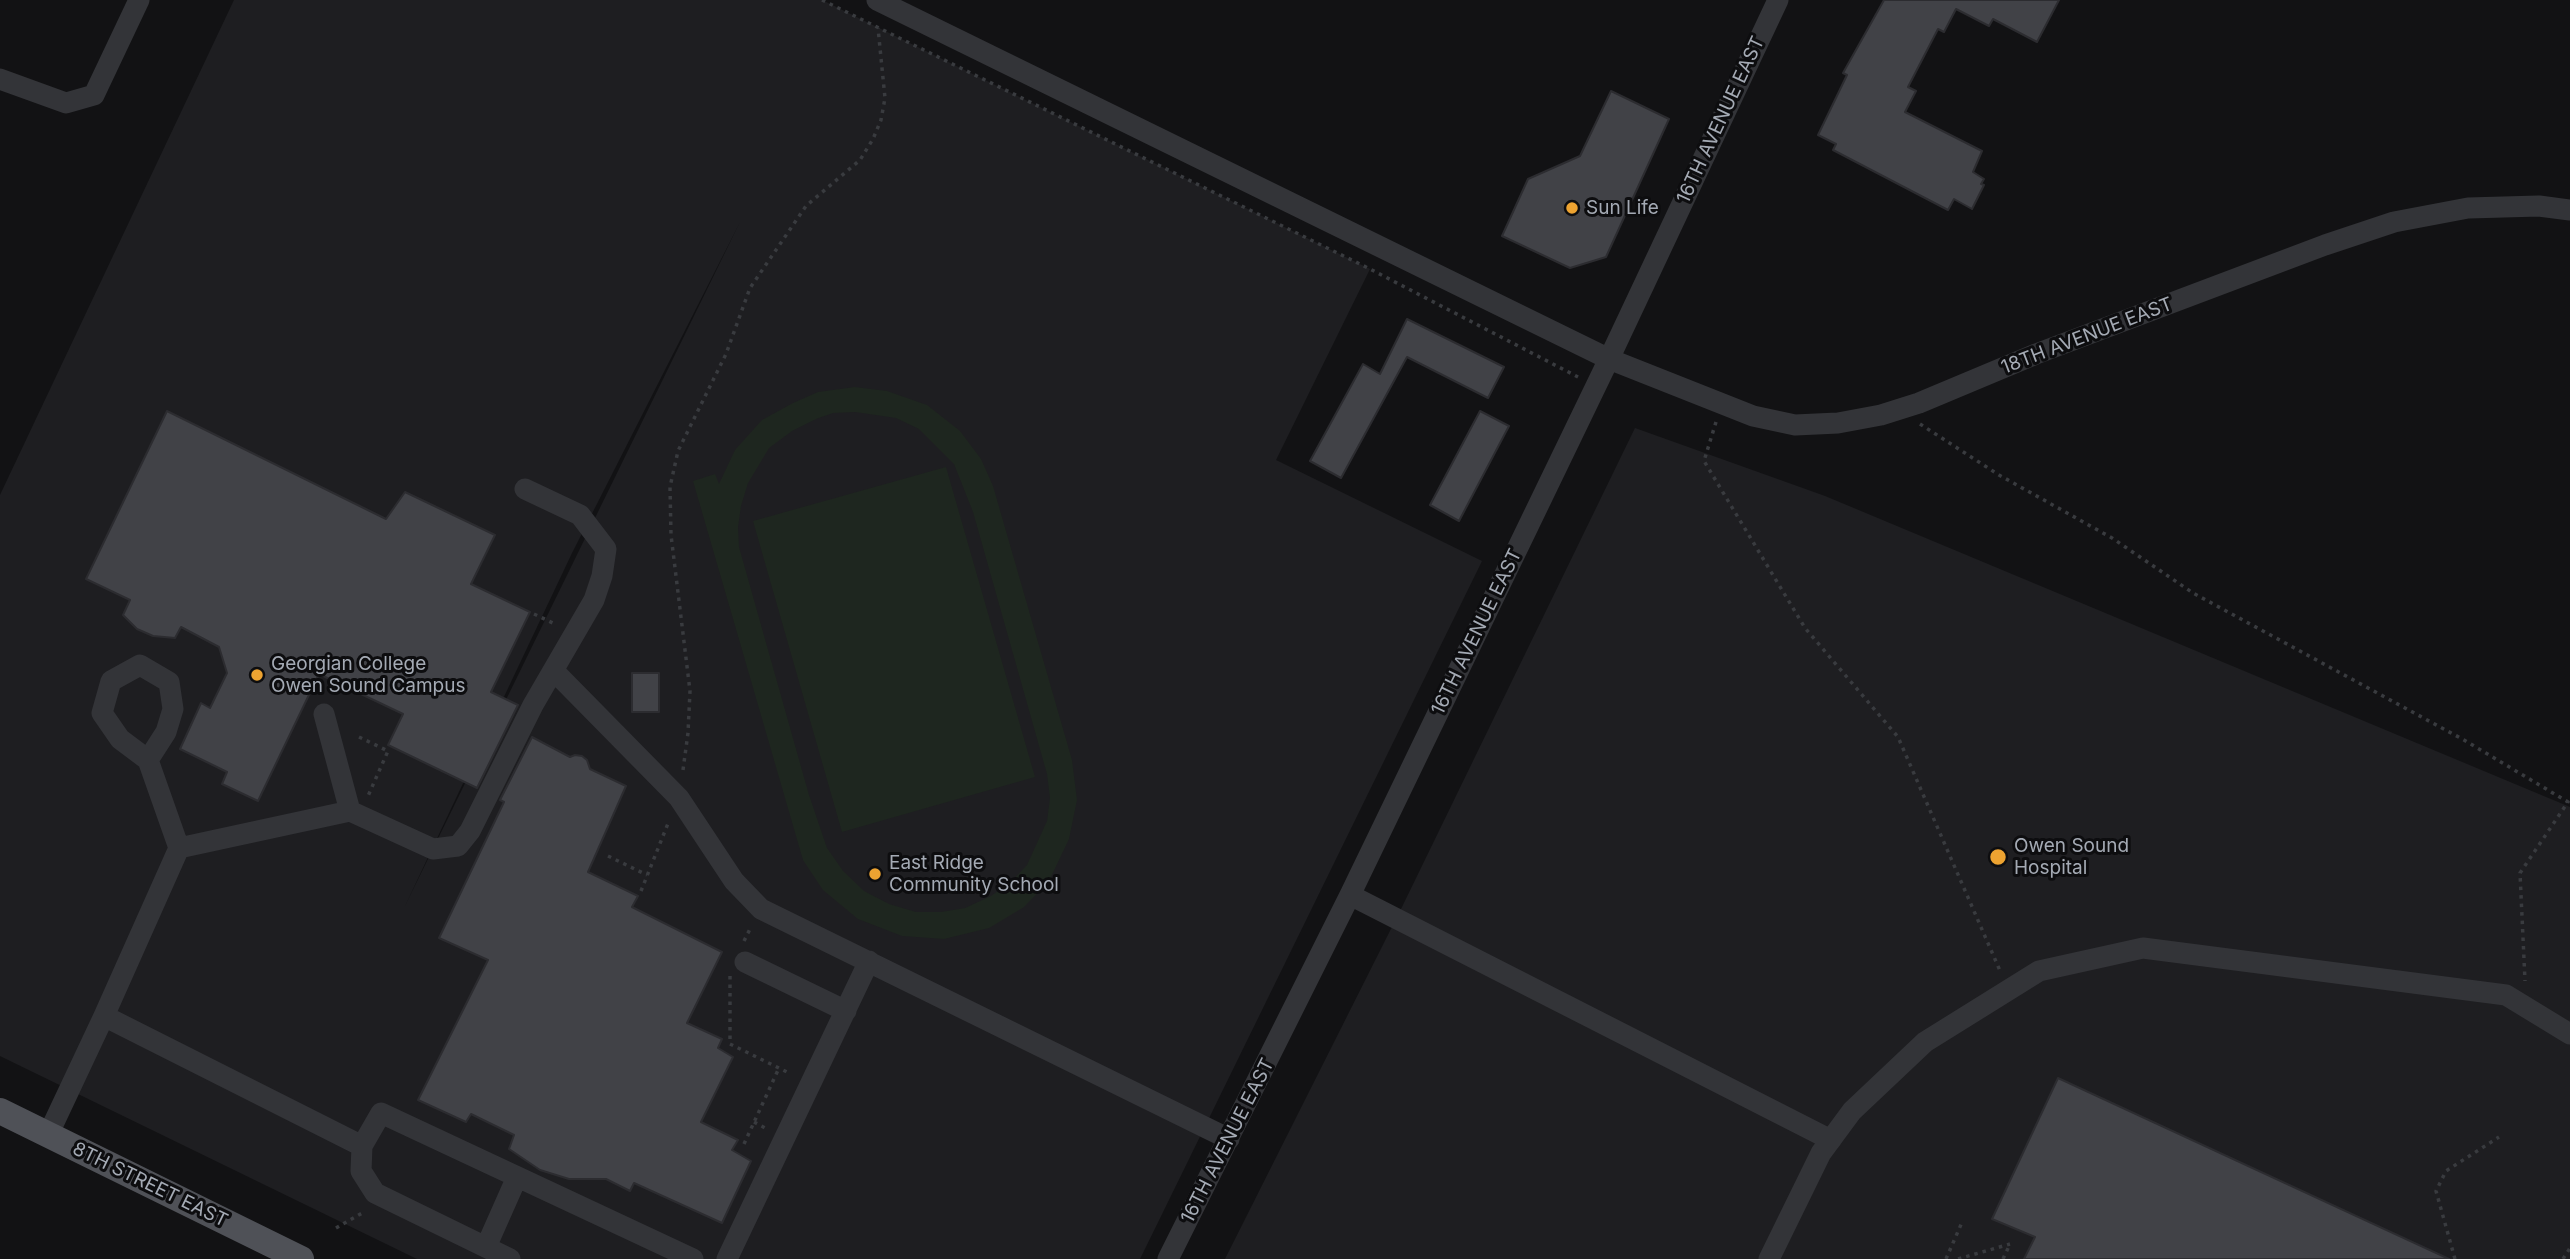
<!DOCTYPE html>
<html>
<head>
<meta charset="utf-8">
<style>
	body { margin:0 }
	canvas { display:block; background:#121214 }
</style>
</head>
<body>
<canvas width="2570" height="1259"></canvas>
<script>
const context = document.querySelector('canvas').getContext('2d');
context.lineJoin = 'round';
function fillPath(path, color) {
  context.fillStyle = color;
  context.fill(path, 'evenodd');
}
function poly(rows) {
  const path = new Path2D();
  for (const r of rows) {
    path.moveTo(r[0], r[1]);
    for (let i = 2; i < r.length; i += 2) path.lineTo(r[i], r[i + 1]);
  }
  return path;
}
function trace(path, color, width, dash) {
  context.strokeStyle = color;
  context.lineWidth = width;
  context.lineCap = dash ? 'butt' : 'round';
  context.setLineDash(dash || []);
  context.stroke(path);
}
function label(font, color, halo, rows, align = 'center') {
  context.font = font + ' Inter,sans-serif';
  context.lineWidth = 6;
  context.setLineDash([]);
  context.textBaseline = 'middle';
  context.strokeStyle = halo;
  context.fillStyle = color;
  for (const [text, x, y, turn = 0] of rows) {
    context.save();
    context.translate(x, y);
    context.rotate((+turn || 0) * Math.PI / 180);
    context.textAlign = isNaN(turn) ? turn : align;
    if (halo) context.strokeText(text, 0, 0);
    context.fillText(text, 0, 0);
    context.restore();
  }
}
const built = poly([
	[234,0,822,0,1370,269,1276,460,1482,561,1140,1259,417,1259,0,1056,0,495],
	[740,222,404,908,572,553],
	[1635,428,1825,496,2570,807,2570,1259,1225,1259,1402,907]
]);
const green = poly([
	[855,387,887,391,927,405,960,431,981,459,993,486,1072,760,1077,800,1069,839,1049,881,1024,907,989,928,944,939,902,936,858,919,823,890,803,860,693,481,715,474,719,484,735,450,762,420,793,403,818,392],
	[855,412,896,418,919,429,954,464,973,512,1047,774,1050,798,1047,821,1027,865,1011,882,991,896,965,908,941,912,916,912,889,904,864,891,843,871,827,848,809,795,739,547,738,527,741,506,748,483,769,448,792,431,816,419,833,413],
	[946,467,1035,777,842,832,753,521]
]);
const building = poly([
	[1884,0,2059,0,2037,42,1993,19,1989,26,1956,9,1944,32,1938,29,1908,87,1916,91,1905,112,1982,151,1973,172,1984,179,1981,184,1984,185,1972,209,1954,199,1948,210,1833,150,1836,144,1818,135,1847,75,1843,73,1884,0],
	[1611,91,1669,119,1606,257,1570,268,1502,236,1528,179,1580,156,1611,91],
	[1407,319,1504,367,1488,398,1407,357,1341,478,1310,461,1363,364,1380,374,1407,319],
	[167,411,386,519,405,492,495,535,471,584,530,612,491,692,518,705,477,788,388,745,403,714,319,674,258,801,222,784,227,772,180,749,201,703,210,708,227,673,219,647,181,627,175,638,153,636,137,629,123,615,130,600,86,579,167,411],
	[1480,411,1509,426,1459,521,1430,505,1480,411],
	[632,673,659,673,659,712,632,712,632,673],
	[532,737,570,757,575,755,582,756,587,760,590,769,626,786,588,872,638,896,632,907,722,952,687,1023,722,1039,718,1048,733,1057,701,1122,738,1140,732,1150,751,1161,722,1223,634,1183,630,1191,606,1179,569,1179,540,1170,509,1149,514,1135,471,1114,466,1122,418,1100,488,960,439,938,504,802,500,800,532,737],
	[2058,1078,2449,1259,2024,1259,2035,1237,1992,1219,2058,1078]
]);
const path = poly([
	[822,0,1370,269,1578,377],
	[1716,422,1704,461,1805,628,1898,737,2001,973],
	[1920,424,1999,475,2112,538,2193,593,2464,740,2568,802,2520,873,2525,981],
	[534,614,557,625],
	[359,737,388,751,368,796],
	[683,770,688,733,690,691,671,535,670,487,678,451,726,354,750,288,806,206,860,160,873,139,881,120,885,98,878,28],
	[608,856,647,875],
	[641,891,669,821],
	[744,941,751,927],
	[730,976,730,1044,791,1074],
	[754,1122,767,1129],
	[744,1144,779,1068],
	[336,1228,364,1212],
	[1946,1259,1963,1220],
	[1958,1259,2010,1244],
	[2003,1259,2010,1244],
	[2455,1259,2436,1191,2446,1171,2499,1137],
	[2563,1259,2570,1248]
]);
const minor = poly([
	[877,0,1609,359,1753,416,1795,425,1838,423,1881,415,1919,403,2036,354,2325,245,2394,222,2468,208,2539,206,2570,210],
	[0,79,66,103,94,95,139,0],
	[554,671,679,798,734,881,761,909,1229,1139],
	[324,714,350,811],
	[179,848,350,811,433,849,458,846,470,831,533,705,594,600,602,576,606,549,580,515,525,489],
	[1350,895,1831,1140],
	[745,962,846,1011],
	[104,1016,362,1146,381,1113,693,1259],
	[48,1135,104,1016,179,848,148,760,120,739,102,713,111,681,140,665,169,682,173,709,166,732,148,760],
	[362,1146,361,1171,375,1193,510,1259],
	[486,1247,517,1177],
	[727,1259,869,961],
	[1168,1259,1350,895,1609,359,1778,0],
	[1769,1259,1821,1153,1852,1111,1925,1042,2039,971,2143,948,2506,995,2570,1034]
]);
const major = poly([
	[0,1111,301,1259]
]);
const markers = [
	[1572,208,7,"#eda331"],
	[257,675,7,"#eda331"],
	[1998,857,9,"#eda331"],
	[875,874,7,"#eda331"]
];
const streetNames = [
	["16TH AVENUE EAST",1721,120,-65],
	["18TH AVENUE EAST",2087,336,-21],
	["16TH AVENUE EAST",1477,632,-64],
	["16TH AVENUE EAST",1228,1141,-63],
	["8TH STREET EAST",150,1185,26]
];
const poiNames = [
	["Sun Life",1586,208],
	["Georgian College",271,664],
	["Owen Sound Campus",271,686],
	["Owen Sound",2014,846],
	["Hospital",2014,868],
	["East Ridge",889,863],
	["Community School",889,885]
];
fillPath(built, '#1e1e21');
fillPath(green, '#1e261f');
fillPath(building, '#414247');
trace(building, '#2c2c30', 2);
trace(path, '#393b3f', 3.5, [3.5, 5]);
trace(minor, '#333438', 21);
trace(major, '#4f5157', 26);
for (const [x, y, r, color] of markers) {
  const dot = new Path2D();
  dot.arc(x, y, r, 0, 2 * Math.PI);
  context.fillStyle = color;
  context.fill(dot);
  trace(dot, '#0d0d0f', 2.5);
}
label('19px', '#a4aab4', '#0d0d0f', streetNames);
label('19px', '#a4aab4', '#0d0d0f', poiNames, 'left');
</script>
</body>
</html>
